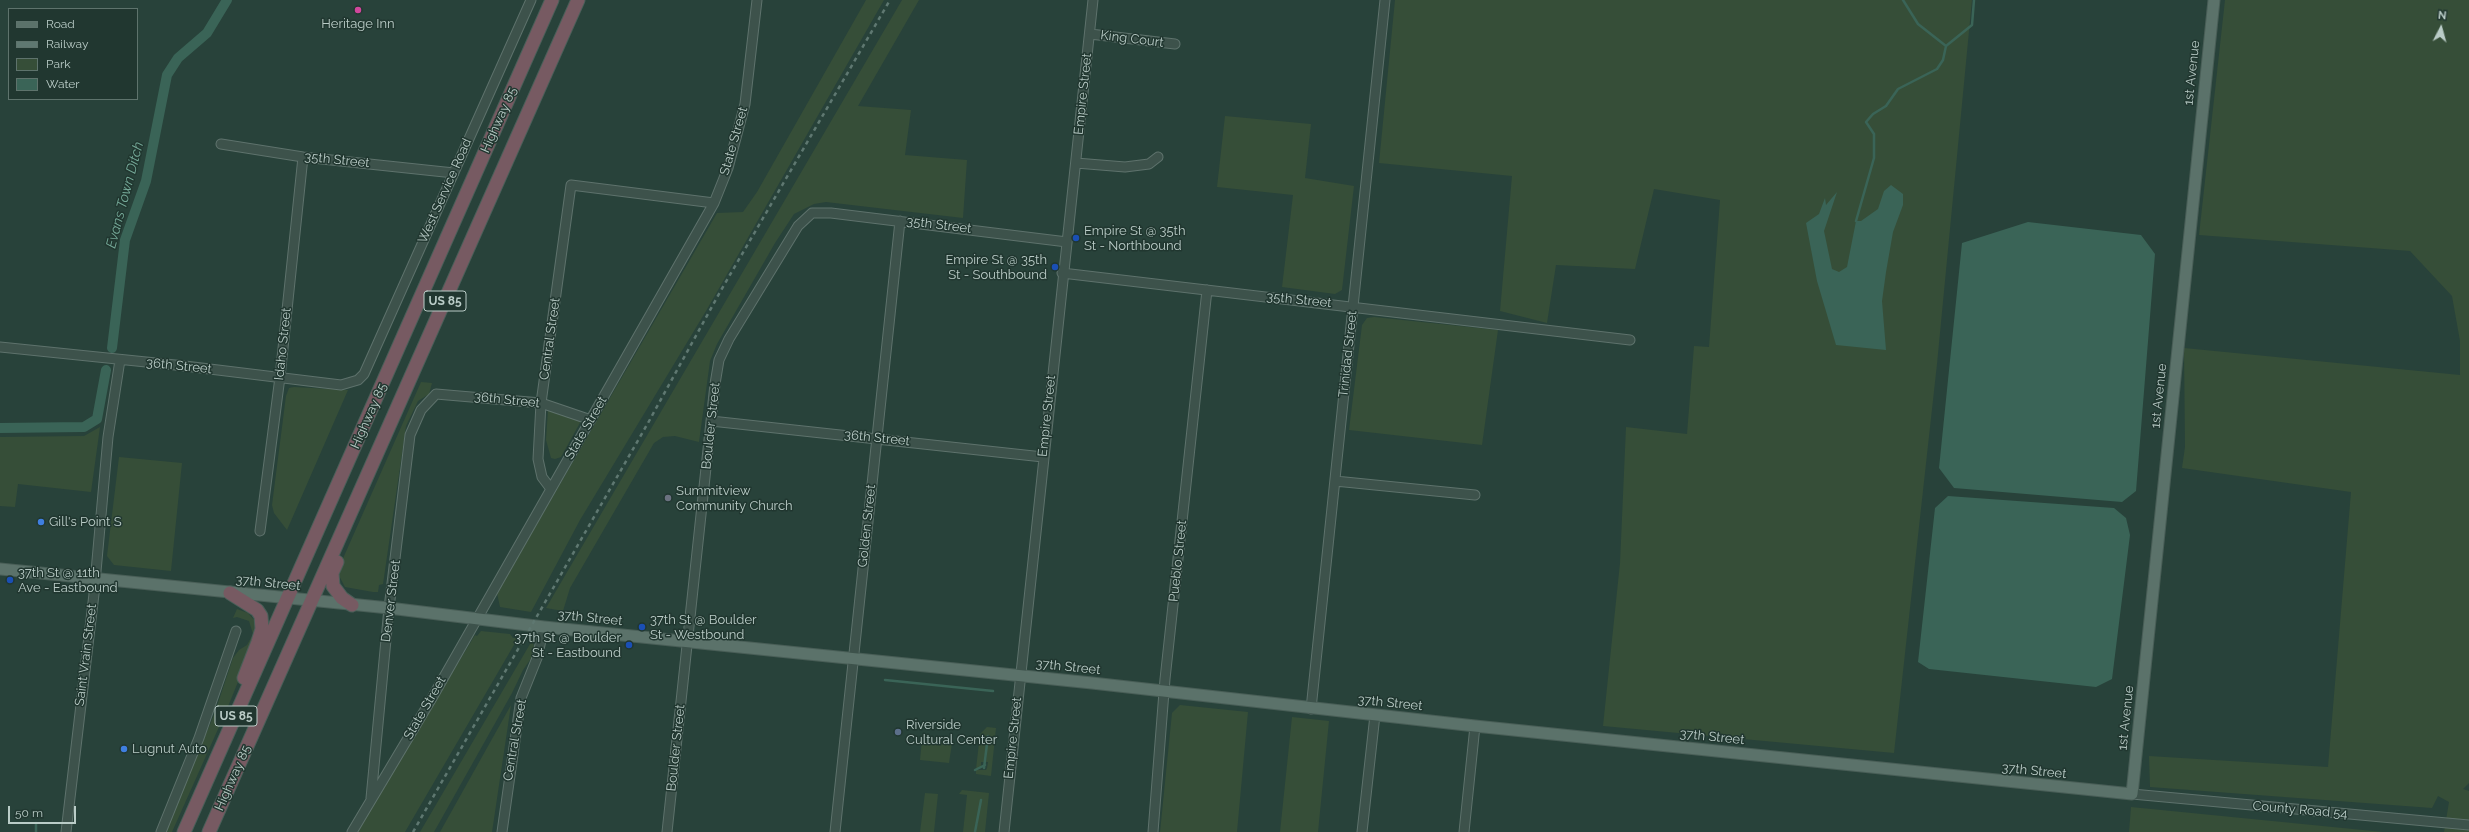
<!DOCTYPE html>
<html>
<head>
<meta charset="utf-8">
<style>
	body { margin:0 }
	#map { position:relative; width:2469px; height:832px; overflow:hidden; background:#28423a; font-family:Raleway,sans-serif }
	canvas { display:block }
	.legend { position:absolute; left:8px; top:8px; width:130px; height:92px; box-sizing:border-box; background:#213730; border:1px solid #5e736c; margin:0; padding:5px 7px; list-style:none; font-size:12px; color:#baccc7 }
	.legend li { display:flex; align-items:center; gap:8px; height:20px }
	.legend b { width:20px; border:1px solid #5e736c }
	.north { position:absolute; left:2421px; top:8px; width:40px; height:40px; -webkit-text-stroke:3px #213730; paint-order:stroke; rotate:6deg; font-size:11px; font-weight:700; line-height:16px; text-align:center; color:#baccc7 }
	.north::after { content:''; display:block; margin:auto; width:14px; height:18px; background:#baccc7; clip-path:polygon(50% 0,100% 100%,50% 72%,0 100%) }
	.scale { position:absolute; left:8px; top:806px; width:68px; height:18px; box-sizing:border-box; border:2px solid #baccc7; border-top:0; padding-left:5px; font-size:12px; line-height:14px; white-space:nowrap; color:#baccc7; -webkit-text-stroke:3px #213730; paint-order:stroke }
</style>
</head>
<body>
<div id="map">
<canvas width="2469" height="832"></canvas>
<ul class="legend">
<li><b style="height:5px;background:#5b726a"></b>Road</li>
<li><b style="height:5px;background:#5f7871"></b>Railway</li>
<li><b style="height:11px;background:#364e38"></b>Park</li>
<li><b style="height:11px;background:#3a6457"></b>Water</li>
</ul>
<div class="north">N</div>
<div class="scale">50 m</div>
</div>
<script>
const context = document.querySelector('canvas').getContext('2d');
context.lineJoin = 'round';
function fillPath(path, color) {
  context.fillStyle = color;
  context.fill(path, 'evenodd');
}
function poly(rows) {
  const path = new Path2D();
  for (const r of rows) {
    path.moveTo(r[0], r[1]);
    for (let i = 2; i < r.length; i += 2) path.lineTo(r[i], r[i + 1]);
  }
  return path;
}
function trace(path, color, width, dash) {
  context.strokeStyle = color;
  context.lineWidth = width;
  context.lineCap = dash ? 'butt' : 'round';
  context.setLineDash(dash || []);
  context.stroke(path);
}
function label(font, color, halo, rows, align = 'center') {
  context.font = font + ' Raleway,sans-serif';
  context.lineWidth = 3;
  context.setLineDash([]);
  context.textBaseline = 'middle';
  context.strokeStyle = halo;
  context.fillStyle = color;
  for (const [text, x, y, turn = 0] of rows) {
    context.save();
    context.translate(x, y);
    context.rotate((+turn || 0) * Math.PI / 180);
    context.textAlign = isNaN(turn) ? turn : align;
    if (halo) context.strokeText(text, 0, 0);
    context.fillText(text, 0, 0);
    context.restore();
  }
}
const green = poly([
	[866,0,884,0,706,311,580,520,531,612,500,607,497,593,717,213,743,212,757,192],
	[902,0,919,0,858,106,911,110,905,155,967,160,963,218,826,202,814,204,794,214,775,243,717,344,710,361,699,442,675,436,663,437,654,443,570,588,563,611,546,608],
	[1395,0,1972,0,1937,364,1894,753,1603,726,1620,563,1626,427,1687,434,1694,346,1709,347,1720,200,1654,189,1635,269,1556,265,1547,323,1500,311,1512,176,1379,163],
	[2225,0,2469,0,2469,783,2463,789,2469,791,2469,832,2444,832,2449,802,2438,796,2432,808,2150,787,2149,756,2328,767,2351,492,2182,468,2185,447,2184,348,2460,375,2460,341,2452,296,2410,251,2199,235],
	[1225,116,1311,124,1305,178,1354,186,1342,290,1335,294,1282,287,1293,195,1217,187],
	[1374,317,1498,330,1482,445,1349,430,1362,325,1367,318],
	[421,382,432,383,429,394,418,401,406,426,383,584,379,585,378,592,373,592,345,587,337,572],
	[294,387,348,390,287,530,274,513,272,505,286,396,289,388],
	[548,410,581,421,561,457,555,459,551,458,546,440],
	[100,427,91,492,18,484,15,507,0,506,0,437,84,436],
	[119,457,182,463,171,571,114,565,107,556],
	[237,609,248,613,256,622,253,645,227,709,172,832,164,832,214,715,233,658,239,650,247,645,253,634,249,621,237,617,233,618],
	[481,631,510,634,513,638,518,638,405,832,356,832,475,635,477,636],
	[533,643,535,649,532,657,523,670,512,693,434,832,420,832,530,644],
	[511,705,492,832,440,832],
	[1180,705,1248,712,1237,832,1160,832,1172,713],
	[1292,717,1329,721,1318,832,1280,832],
	[987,727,996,728,991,776,976,774,976,770,986,770,987,768,988,762,986,762,988,735,984,762,981,762,981,767,976,769,980,734],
	[922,739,952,743,949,763,920,760],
	[962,790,989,793,985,832,976,832,981,799,975,832,963,832,967,795,959,794],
	[925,793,938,794,934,832,920,832],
	[2131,807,2383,832,2129,832]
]);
const water = poly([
	[1891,185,1903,194,1903,205,1893,232,1886,272,1882,301,1886,350,1836,345,1817,281,1806,223,1819,214,1825,198,1826,205,1837,192,1824,231,1832,269,1839,272,1847,267,1856,221,1861,221,1878,209,1884,191],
	[2028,222,2141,235,2155,254,2136,491,2122,502,1954,488,1939,468,1962,243],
	[1948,496,2114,508,2126,518,2130,535,2112,679,2096,687,1929,669,1918,662,1935,508]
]);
const stream = poly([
	[1903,0,1918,24,1946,46,1972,25,1974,0],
	[1856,221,1874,158,1874,134,1866,122,1873,114,1886,106,1898,89,1937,69,1943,60,1946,46],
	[885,680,993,691],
	[984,768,988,736],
	[975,770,985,765],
	[36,832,36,823],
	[975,832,981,800]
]);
const canal = poly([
	[112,348,125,240,146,181,167,75,178,58,207,33,227,0],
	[0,428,84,427,97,419,106,370]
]);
const minor = poly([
	[1090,34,1175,44],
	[221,144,303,157,454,173],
	[1076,163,1125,167,1149,164,1158,157],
	[1062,273,1630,340],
	[0,347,185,366,341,385,358,380,364,374,531,0],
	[711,421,1043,457],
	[1335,481,1475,495],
	[551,489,542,477,538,459,541,403,571,185,714,203],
	[260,531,280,377,303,157],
	[1311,709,1385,0],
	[2132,794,2469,825],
	[371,798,389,608,410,435,421,410,436,394,541,403,591,420],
	[66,832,94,594,108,437,120,360],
	[161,832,199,738,236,631],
	[352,832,432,698,714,203,728,168,745,104,757,0],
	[502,832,521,698,537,658,544,627],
	[667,832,715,384,719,360,729,339,798,226,812,213,831,213,1067,242],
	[835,832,900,221],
	[1004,832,1093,0],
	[1153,832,1165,679,1207,290],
	[1362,832,1375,715],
	[1464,832,1475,726]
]);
const major = poly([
	[0,569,389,608,544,627,1092,683,1475,726,2132,794,2214,0]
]);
const highway = poly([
	[337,562,332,573,333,586,342,598,352,605],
	[230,593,257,610,261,616,262,629,258,642,244,678],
	[184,832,552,0],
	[209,832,578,0]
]);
const rail = poly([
	[413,832,648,423,720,292,890,0]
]);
const markers = [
	[358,10,4,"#d1479c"],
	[1076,238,4,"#1a4fb4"],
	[1055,267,4,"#1a4fb4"],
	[668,498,4,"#6b7280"],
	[41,522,4,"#3f7fe0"],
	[10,580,4,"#1a4fb4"],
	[642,627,4,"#1a4fb4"],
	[629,645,4,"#1a4fb4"],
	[898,732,4,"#5c6f8a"],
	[124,749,4,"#3f7fe0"]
];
const shields = [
	[445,301,42],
	[236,716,42]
];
const shieldNames = [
	["US 85",445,301],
	["US 85",236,716]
];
const poiNames = [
	["Heritage Inn",358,24,"center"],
	["Empire St @ 35th",1084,231],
	["St - Northbound",1084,246],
	["Empire St @ 35th",1047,260,"right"],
	["St - Southbound",1047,275,"right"],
	["Summitview",676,491],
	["Community Church",676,506],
	["Gill's Point S",49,522],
	["37th St @ 11th",18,573],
	["Ave - Eastbound",18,588],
	["37th St @ Boulder",650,620],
	["St - Westbound",650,635],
	["37th St @ Boulder",621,638,"right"],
	["St - Eastbound",621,653,"right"],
	["Riverside",906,725],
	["Cultural Center",906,740],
	["Lugnut Auto",132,749]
];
const streetNames = [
	["King Court",1132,39,7],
	["1st Avenue",2192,73,-84],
	["Empire Street",1083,94,-84],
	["Highway 85",499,120,-66],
	["State Street",734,141,-74],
	["35th Street",337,160,6],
	["West Service Road",445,191,-66],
	["35th Street",939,225,7],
	["35th Street",1299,300,6],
	["Central Street",550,339,-82],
	["Idaho Street",283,344,-84],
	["Trinidad Street",1348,354,-84],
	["36th Street",179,366,6],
	["1st Avenue",2159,396,-84],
	["36th Street",507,400,6],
	["Highway 85",369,416,-66],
	["Empire Street",1047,416,-84],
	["Boulder Street",711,426,-84],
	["State Street",586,428,-60],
	["36th Street",877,438,6],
	["Golden Street",867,526,-84],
	["Pueblo Street",1178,561,-84],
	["37th Street",268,583,6],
	["Denver Street",391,601,-83],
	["37th Street",590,618,6],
	["Saint Vrain Street",86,655,-83],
	["37th Street",1068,667,6],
	["37th Street",1390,703,6],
	["State Street",425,708,-60],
	["1st Avenue",2126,718,-84],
	["37th Street",1712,737,6],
	["Empire Street",1013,738,-84],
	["Central Street",515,740,-80],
	["Boulder Street",676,748,-84],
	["37th Street",2034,771,6],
	["Highway 85",233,778,-66],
	["County Road 54",2300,810,5]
];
const waterNames = [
	["Evans Town Ditch",125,195,-75]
];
fillPath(green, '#364e38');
fillPath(water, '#3a6457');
trace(stream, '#3a6457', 2.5);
trace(canal, '#3a6457', 10);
trace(minor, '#5e726c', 11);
trace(major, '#495e57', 13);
trace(highway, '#4a5f59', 15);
trace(minor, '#3d524b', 9);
trace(major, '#5b726a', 11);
trace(highway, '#775a62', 13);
trace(rail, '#5f7871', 2.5, [4, 4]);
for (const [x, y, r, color] of markers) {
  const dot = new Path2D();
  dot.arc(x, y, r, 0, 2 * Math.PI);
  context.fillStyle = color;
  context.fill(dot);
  trace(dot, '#213730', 1.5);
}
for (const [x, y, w] of shields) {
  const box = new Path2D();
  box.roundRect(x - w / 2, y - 10, w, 20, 3);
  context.fillStyle = '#213730';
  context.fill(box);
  trace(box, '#baccc7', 1);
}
label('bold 12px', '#baccc7', null, shieldNames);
label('13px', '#baccc7', '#213730', poiNames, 'left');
label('13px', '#baccc7', '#213730', streetNames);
label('italic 14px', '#75a998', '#213730', waterNames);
</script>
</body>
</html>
